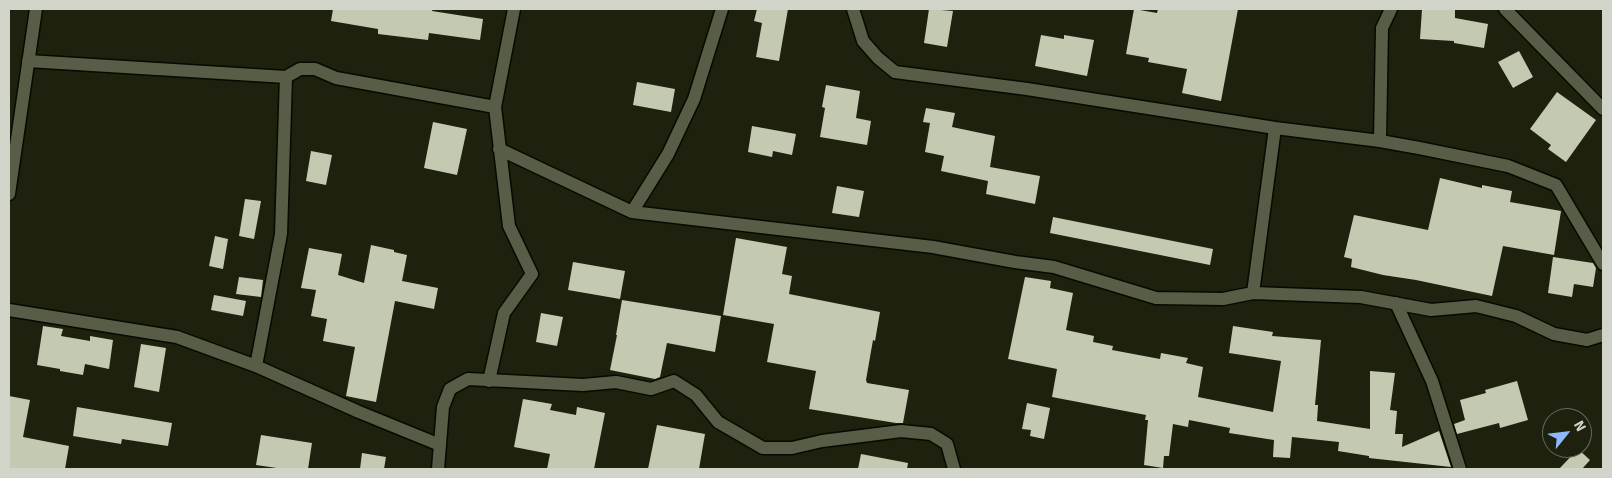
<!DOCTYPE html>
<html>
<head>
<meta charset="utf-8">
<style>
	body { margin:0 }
	#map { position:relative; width:1612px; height:478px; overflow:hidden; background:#1d210e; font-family:Signika,sans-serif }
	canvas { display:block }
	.frame { position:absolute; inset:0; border:10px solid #d1d4c8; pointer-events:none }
	.north { position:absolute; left:1542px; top:408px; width:50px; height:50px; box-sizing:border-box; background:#1d210e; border:1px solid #656958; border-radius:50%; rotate:61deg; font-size:14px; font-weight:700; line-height:20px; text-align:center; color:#d1d4c8 }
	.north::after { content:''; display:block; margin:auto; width:18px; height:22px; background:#8eb9fd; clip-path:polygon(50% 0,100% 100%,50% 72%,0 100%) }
</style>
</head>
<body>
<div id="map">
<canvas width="1612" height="478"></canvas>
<div class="frame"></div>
<div class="north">N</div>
</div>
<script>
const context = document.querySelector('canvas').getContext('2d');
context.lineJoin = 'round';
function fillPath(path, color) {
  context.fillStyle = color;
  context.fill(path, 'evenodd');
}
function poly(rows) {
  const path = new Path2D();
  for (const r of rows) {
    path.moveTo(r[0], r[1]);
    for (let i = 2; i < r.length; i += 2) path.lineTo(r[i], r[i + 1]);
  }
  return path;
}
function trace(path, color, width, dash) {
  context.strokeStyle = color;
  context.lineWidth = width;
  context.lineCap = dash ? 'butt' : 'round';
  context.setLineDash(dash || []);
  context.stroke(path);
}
const building = poly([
	[333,9,433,9,432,11,483,19,480,40,429,33,428,40,378,34,378,29,331,21],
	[757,9,788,9,779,61,756,57,762,23,754,21],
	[929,9,953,11,947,47,924,43],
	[1134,9,1157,13,1158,9,1238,9,1221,101,1182,93,1187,69,1148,62,1149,58,1126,54],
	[1422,9,1455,10,1455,18,1488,24,1484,48,1454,43,1454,41,1420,39],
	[1041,35,1064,39,1064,35,1094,40,1087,76,1035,66],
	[1519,51,1533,77,1513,88,1498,62],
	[637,82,675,89,671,112,633,105],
	[826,85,860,91,856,118,871,121,867,145,820,137,825,108,822,107],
	[1557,92,1596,120,1566,162,1548,149,1551,145,1530,129],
	[926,108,955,113,952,127,995,136,990,167,1040,176,1035,204,986,194,988,181,941,171,944,156,925,152,930,123,923,122],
	[433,122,467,129,457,175,424,168],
	[752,126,796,134,792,155,773,151,772,157,748,152],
	[311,151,332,155,326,185,306,181],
	[1440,178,1482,188,1482,185,1512,191,1510,202,1561,211,1554,255,1503,246,1492,296,1416,280,1383,275,1351,267,1352,259,1344,257,1354,215,1428,230],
	[837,186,864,191,859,217,832,213],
	[245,199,261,201,254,239,239,236],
	[1053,217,1213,249,1210,265,1050,233],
	[215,236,228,239,223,269,209,266],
	[736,238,787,247,782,274,792,276,789,294,880,312,875,341,873,340,866,380,867,383,909,390,903,423,896,423,809,409,816,371,767,362,774,324,723,315],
	[371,245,394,250,394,252,407,255,402,281,438,288,434,309,395,301,376,402,346,396,355,347,323,341,327,319,311,316,316,290,301,288,309,248,342,254,338,275,364,283],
	[1553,257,1593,263,1596,268,1593,287,1574,284,1572,297,1548,293],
	[573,262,625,271,620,299,568,290],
	[239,277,263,280,261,297,236,294],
	[1025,277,1051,281,1050,288,1073,293,1066,330,1094,336,1093,342,1113,346,1112,350,1160,359,1161,353,1188,358,1186,363,1203,367,1198,397,1273,412,1281,361,1229,353,1233,326,1273,332,1272,336,1321,340,1315,405,1318,405,1317,421,1370,429,1370,371,1395,373,1390,410,1397,411,1395,434,1403,434,1402,447,1439,431,1451,467,1369,458,1369,456,1338,451,1339,442,1292,437,1290,458,1273,457,1274,440,1229,433,1230,428,1189,420,1188,427,1173,424,1169,456,1164,456,1163,468,1144,465,1148,420,1145,420,1146,415,1052,397,1057,369,1008,359],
	[214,295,246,301,243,316,211,310],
	[622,300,721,316,715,352,667,343,660,377,655,379,610,370,617,335,616,335],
	[541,313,563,317,557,346,536,342],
	[43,326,63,329,61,336,90,341,90,336,113,340,109,369,85,364,83,375,60,371,60,369,37,365],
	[141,344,166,348,159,392,134,387],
	[1517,381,1528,420,1500,428,1499,423,1457,434,1454,424,1465,420,1460,400,1486,393,1485,390],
	[9,396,30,400,23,437,69,446,65,469,9,469],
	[523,399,552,404,550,410,576,415,577,407,605,413,594,469,547,469,550,454,514,447],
	[1027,403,1050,408,1044,439,1030,436,1031,430,1022,429],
	[77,407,172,423,168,446,122,439,121,444,73,436],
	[657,425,705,434,699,469,648,469],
	[261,435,312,443,308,469,284,469,256,465],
	[1578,449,1590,460,1582,469,1559,469],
	[362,453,386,457,384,469,360,469],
	[861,454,908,463,907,469,858,469]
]);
const street = poly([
	[853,9,863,41,878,58,895,72,1027,89,1275,128,1380,141,1419,148,1508,166,1556,185,1603,264],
	[1505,9,1603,109],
	[28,61,286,77,300,69,315,69,336,78,495,107],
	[1380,141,1382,28,1391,9],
	[499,149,632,212,933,247,1015,262,1054,267,1156,298,1223,299,1253,293,1361,297,1431,310,1476,306,1516,316,1554,334,1587,340,1603,335],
	[9,194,36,9],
	[632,212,668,154,694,99,722,9],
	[1253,293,1275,128],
	[1396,303,1432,381,1460,469],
	[9,310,177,337,256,366,359,412,440,445],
	[256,366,281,234,286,77],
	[489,381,504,313,532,274,509,226,495,107,514,9],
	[438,469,443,407,450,389,468,379,583,385,616,382,651,389,674,381,696,395,718,422,763,448,792,448,822,441,901,431,931,434,947,444,954,469]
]);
fillPath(building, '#c4cab2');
trace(street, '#070a00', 15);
trace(street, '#585d48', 12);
</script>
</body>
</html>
